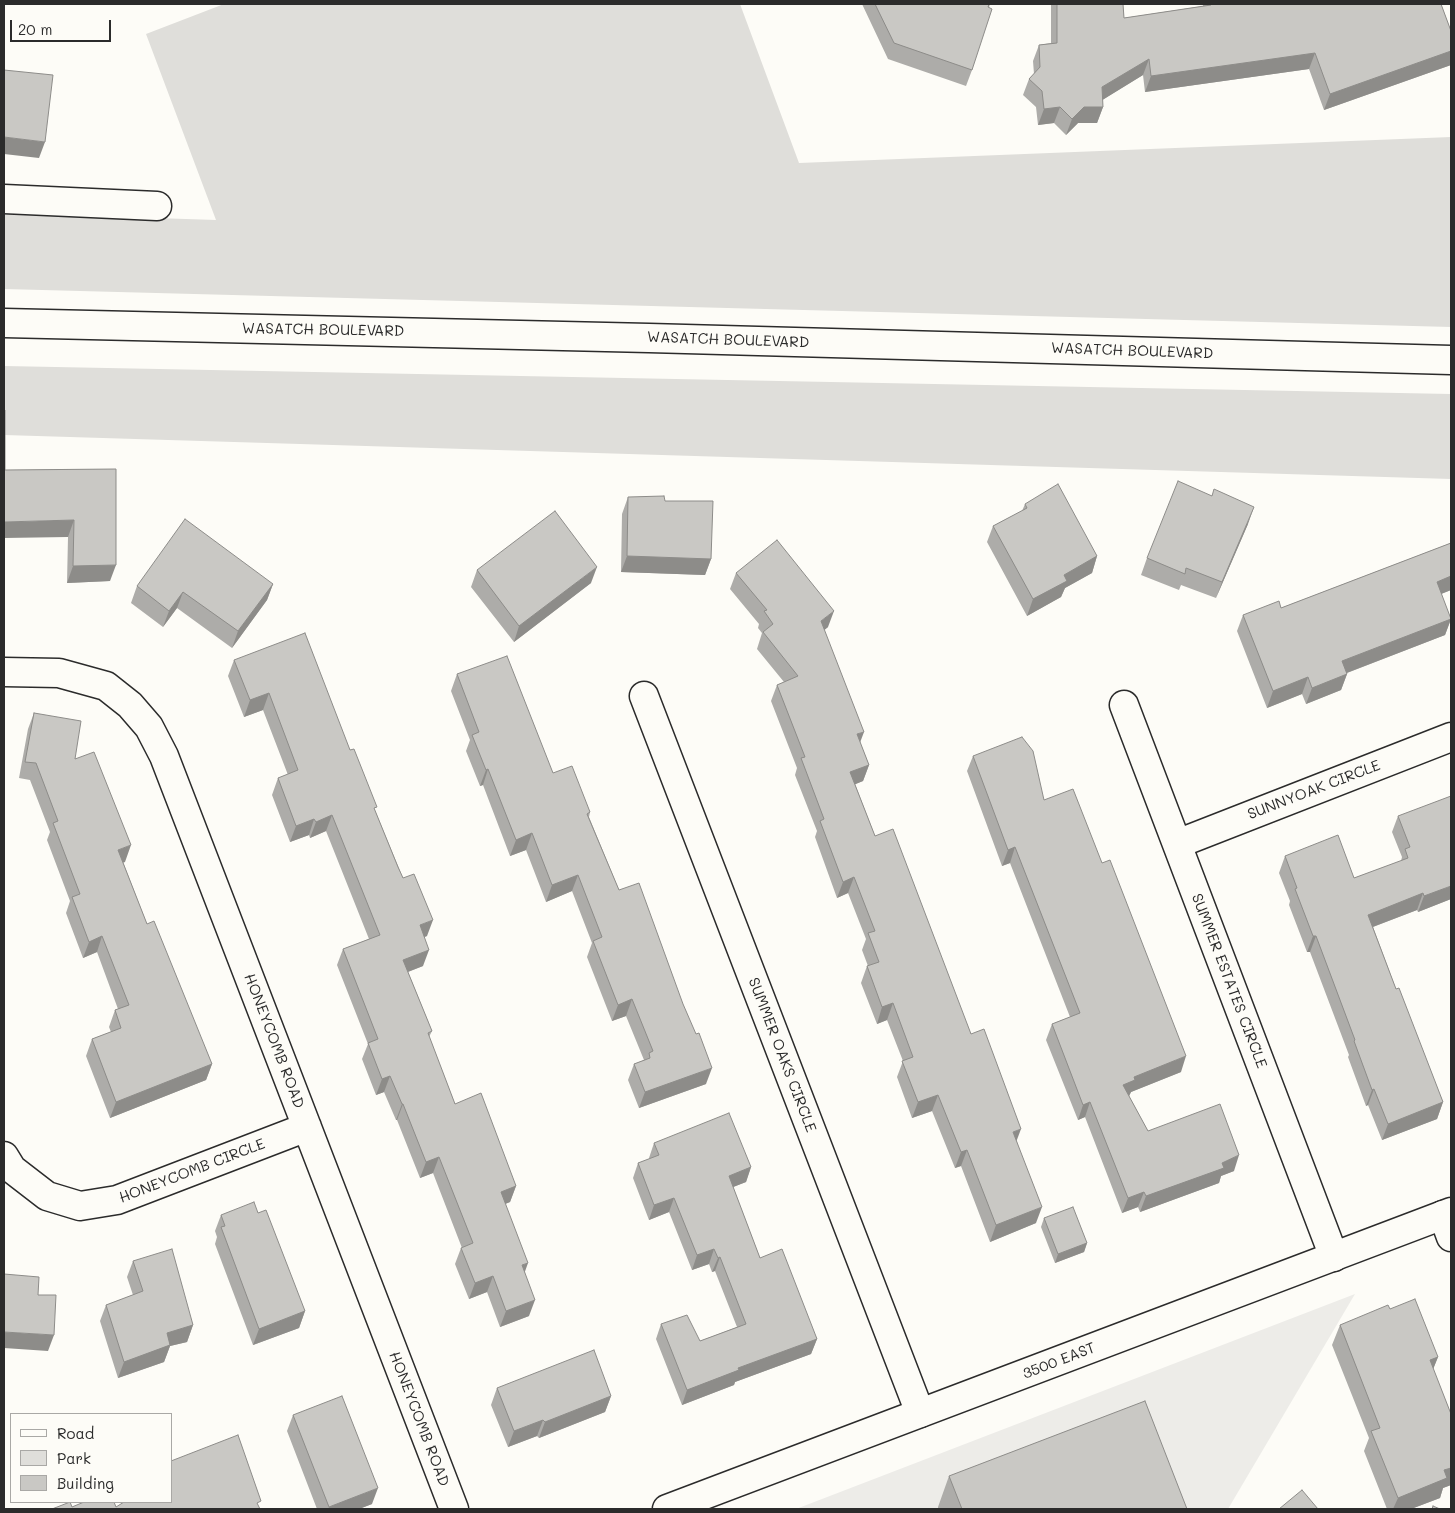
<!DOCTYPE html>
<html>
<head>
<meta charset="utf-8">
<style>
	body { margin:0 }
	#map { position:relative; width:1455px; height:1513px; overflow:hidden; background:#fdfcf7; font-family:Mali,sans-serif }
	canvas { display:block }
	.frame { position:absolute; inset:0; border:5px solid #2b2b2b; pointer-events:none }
	.legend { position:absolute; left:10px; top:1413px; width:162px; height:90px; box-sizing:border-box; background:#fdfcf7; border:1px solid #a9a8a5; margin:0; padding:6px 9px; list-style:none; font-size:15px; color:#2b2b2b }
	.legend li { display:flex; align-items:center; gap:10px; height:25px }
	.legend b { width:25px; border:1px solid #a9a8a5 }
	.scale { position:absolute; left:10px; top:20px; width:101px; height:22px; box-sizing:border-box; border:2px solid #2b2b2b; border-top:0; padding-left:6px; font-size:15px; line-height:18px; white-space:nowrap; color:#2b2b2b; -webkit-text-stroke:4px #fdfcf7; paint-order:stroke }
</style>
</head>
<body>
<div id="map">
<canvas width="1455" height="1513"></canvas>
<div class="frame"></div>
<ul class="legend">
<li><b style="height:6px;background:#fdfcf7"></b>Road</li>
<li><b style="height:14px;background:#dfdeda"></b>Park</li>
<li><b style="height:14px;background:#c9c8c4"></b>Building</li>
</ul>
<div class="scale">20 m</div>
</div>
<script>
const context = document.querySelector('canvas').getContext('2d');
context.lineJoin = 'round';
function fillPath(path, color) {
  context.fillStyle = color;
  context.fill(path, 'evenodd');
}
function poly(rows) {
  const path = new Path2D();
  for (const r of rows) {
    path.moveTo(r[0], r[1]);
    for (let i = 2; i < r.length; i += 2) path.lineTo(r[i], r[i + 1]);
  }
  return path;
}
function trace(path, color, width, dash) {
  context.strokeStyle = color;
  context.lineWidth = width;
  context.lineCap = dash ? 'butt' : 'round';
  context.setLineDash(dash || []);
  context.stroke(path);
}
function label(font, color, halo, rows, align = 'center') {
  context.font = font + ' Mali,sans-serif';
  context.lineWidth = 5;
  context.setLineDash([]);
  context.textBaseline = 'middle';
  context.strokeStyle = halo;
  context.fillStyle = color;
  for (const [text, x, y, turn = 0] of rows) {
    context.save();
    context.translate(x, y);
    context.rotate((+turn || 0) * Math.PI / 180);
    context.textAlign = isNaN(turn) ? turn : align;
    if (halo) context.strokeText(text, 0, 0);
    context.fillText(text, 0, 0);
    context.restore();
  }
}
const built = poly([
	[1355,1294,1228,1509,796,1509]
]);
const green = poly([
	[224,4,740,4,799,163,1451,137,1451,327,4,289,4,213,216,220,146,34],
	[4,366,1451,394,1451,479,4,435]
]);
const minor = poly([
	[4,199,157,206],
	[4,672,59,673,106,686,130,705,149,727,164,756,454,1509],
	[644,696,920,1413],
	[1124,705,1334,1257],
	[1177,844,1451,737],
	[4,1156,12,1169,47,1196,80,1206,117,1200,307,1127],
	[1443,1215,1451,1237]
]);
const secondary = poly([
	[667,1509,1451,1212]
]);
const primary = poly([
	[4,323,649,338,1451,360]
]);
const wall = poly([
	[862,4,990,4,972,70,966,86,888,59],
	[1051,4,1123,4,1124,18,1203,6,1203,4,1441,4,1451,31,1451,65,1324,110,1309,69,1145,92,1143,75,1102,100,1103,107,1097,123,1078,123,1066,135,1054,123,1038,125,1036,107,1023,95,1029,79,1034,74,1033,61,1039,45,1051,43],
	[116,469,110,581,67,583,68,537,5,470],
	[628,497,665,501,711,559,705,575,621,572,622,514],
	[1025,504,1097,556,1092,573,1065,588,1061,597,1027,616,987,542,993,526,1022,511],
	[1248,524,1216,598,1181,585,1179,590,1141,575,1147,558],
	[1451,543,1451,590,1441,594,1451,619,1445,635,1347,673,1347,674,1341,690,1306,704,1302,694,1267,708,1237,631,1243,615,1281,608],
	[477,570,591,583,514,642,471,587],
	[736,573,828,627,824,630,860,742,869,765,863,781,855,784,875,836,971,1034,1017,1142,1036,1223,990,1242,961,1166,955,1168,932,1111,912,1118,897,1077,903,1061,887,1020,877,1024,861,983,867,966,868,966,862,950,866,939,848,893,837,898,815,837,817,831,795,775,797,768,771,701,777,685,784,682,757,649,762,633,758,628,759,624,730,589],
	[273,584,267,600,232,648,177,608,163,627,131,603,137,586],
	[234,660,350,750,427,936,424,937,423,966,408,972,432,1031,429,1037,455,1104,516,1186,510,1202,505,1204,525,1273,529,1316,500,1327,487,1292,469,1299,455,1264,461,1248,462,1248,433,1173,420,1178,397,1120,396,1120,384,1092,376,1095,362,1059,368,1044,337,965,343,949,369,939,326,831,310,838,309,835,290,842,272,795,278,778,288,775,263,710,244,717,228,676],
	[457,674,590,812,589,817,619,890,706,1084,639,1108,628,1080,634,1064,644,1060,626,1016,612,1021,587,957,592,943,572,891,546,902,526,850,510,856,483,785,480,786,466,751,470,740,451,691],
	[34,713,75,759,125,862,123,862,147,924,212,1064,206,1080,110,1118,86,1056,92,1039,111,1032,109,1027,115,1010,118,1009,97,952,83,958,66,913,70,901,47,840,50,832,30,780,19,778,28,729],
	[973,756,1044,800,1181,1072,1131,1092,1129,1096,1148,1131,1234,1171,1221,1176,1219,1183,1140,1212,1138,1207,1122,1213,1085,1117,1078,1120,1046,1040,1052,1024,1070,1017,1010,863,1002,866,967,771],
	[1398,816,1451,899,1418,912,1417,910,1373,927,1396,989,1443,1102,1437,1119,1382,1140,1368,1105,1366,1106,1348,1057,1349,1055,1310,952,1307,952,1289,905,1290,901,1279,873,1285,856,1354,878,1401,861,1402,857,1392,832],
	[654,1143,751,1167,746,1182,733,1187,760,1258,817,1339,811,1354,735,1382,734,1385,682,1405,656,1339,661,1324,700,1341,737,1327,715,1271,712,1272,709,1264,692,1270,669,1212,649,1220,633,1178,638,1163,650,1159,649,1158],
	[258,1213,305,1311,299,1328,253,1345,215,1244,217,1237,215,1231,221,1215],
	[1044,1218,1087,1243,1084,1252,1055,1263,1041,1227],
	[133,1261,193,1325,187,1342,170,1346,164,1362,118,1378,100,1321,106,1305,133,1295,127,1277],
	[1390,1309,1438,1357,1433,1369,1451,1414,1451,1485,1443,1488,1440,1498,1411,1509,1387,1509,1364,1451,1369,1438,1332,1345,1340,1325],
	[497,1388,611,1396,605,1412,539,1438,537,1436,508,1447,491,1405],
	[293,1415,372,1504,359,1509,317,1509,287,1431],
	[949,1476,1187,1509,938,1509,938,1507]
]);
const shadedWall = poly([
	[1451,51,1451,65,1324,110,1330,94],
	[1315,53,1309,69,1145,92,1151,76],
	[1149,59,1143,75,1096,104,1102,87],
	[1060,107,1054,123,1038,125,1044,109],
	[1084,107,1103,107,1097,123,1078,123,1066,135,1072,119],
	[4,137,45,142,39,158,4,154],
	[1254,507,1248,524,1216,598,1222,582],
	[74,520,68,537,4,538,4,522],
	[627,556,711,559,705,575,621,572],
	[1097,556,1092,573,1065,588,1061,597,1027,616,1033,599,1064,575],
	[116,565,110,581,67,583,73,566],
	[597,567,591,583,514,642,519,626],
	[1451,576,1451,590,1431,598,1437,582],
	[273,584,267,600,232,648,238,631],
	[183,592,177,608,163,627,169,611],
	[834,611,828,627,815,638,821,621],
	[1451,619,1445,635,1336,677,1342,661],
	[1347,674,1341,690,1306,704,1312,688],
	[1308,677,1302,694,1267,708,1273,691],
	[269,693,263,710,244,717,250,700],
	[864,732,858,748,857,734],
	[869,765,863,781,844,789,850,772],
	[488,769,483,785,480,786,486,770],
	[332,815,326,831,310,838,316,822],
	[314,819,309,835,290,842,296,826],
	[532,833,526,850,510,856,516,840],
	[131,845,125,862,112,867,118,850],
	[1015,847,1010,863,1002,866,1008,850],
	[578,875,572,891,546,902,552,885],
	[854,877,848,893,837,898,843,882],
	[1451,886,1451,899,1418,912,1424,896],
	[1423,893,1417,910,1362,931,1368,915],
	[433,920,427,936,414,941,420,925],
	[102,936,97,952,83,958,89,942],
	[1313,936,1316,936,1310,952,1307,952],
	[429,950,423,966,397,976,403,960],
	[632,999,626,1016,612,1021,618,1005],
	[893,1003,887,1020,877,1024,882,1007],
	[1186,1056,1181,1072,1131,1092,1129,1096,1117,1101,1123,1085,1134,1077],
	[212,1064,206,1080,110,1118,116,1102],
	[712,1068,706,1084,639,1108,645,1092],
	[390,1076,384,1092,376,1095,382,1079],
	[1374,1089,1368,1105,1366,1106,1372,1090],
	[938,1095,932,1111,912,1118,918,1102],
	[1090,1102,1085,1117,1078,1120,1083,1105],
	[1443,1102,1437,1119,1382,1140,1388,1124],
	[402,1104,403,1104,397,1120,396,1120],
	[1021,1129,1015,1145,1013,1132],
	[967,1150,961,1166,955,1168,961,1152],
	[1239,1155,1234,1171,1221,1176,1219,1183,1140,1212,1146,1196],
	[439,1157,433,1173,420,1178,426,1162],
	[751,1167,746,1182,723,1191,729,1176],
	[516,1186,510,1202,495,1208,501,1192],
	[1144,1192,1138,1207,1122,1213,1128,1198],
	[674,1198,669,1212,649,1220,654,1205],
	[1042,1207,1036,1223,990,1242,996,1225],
	[1087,1243,1084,1252,1055,1263,1058,1254],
	[714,1249,709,1264,692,1270,697,1255],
	[720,1257,715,1271,712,1272,718,1258],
	[528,1263,522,1280,522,1265],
	[493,1276,487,1292,469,1299,475,1283],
	[535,1300,529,1316,500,1327,506,1311],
	[305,1311,299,1328,253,1345,259,1329],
	[193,1325,187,1342,170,1346,164,1362,118,1378,124,1362,167,1333],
	[4,1332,54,1335,48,1351,4,1348],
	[817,1339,811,1354,735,1382,734,1385,682,1405,687,1390,738,1368],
	[1438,1357,1430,1377,1430,1360],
	[611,1396,605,1412,539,1438,545,1422],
	[543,1420,537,1436,508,1447,514,1431],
	[1451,1468,1451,1485,1443,1488,1440,1498,1411,1509,1393,1509,1398,1498,1444,1470],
	[378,1488,372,1504,359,1509,328,1509,329,1507]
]);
const building = poly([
	[875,4,989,4,988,7,992,9,972,70,894,43,875,4],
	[1057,4,1123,4,1124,18,1211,5,1211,4,1441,4,1451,31,1451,51,1330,94,1315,53,1151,76,1149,59,1102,87,1103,107,1084,107,1072,119,1060,107,1044,109,1042,91,1029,79,1040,67,1039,45,1057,43,1057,4],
	[4,70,53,75,45,142,4,137,4,70],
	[4,410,5,410,5,470,116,469,116,565,73,566,74,520,4,522,4,410],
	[1178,481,1212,496,1214,489,1254,507,1222,582,1186,568,1185,574,1147,558,1178,481],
	[1058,484,1097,556,1064,575,1067,581,1033,599,993,526,1027,508,1025,504,1058,484],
	[664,496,665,501,713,501,711,559,627,556,628,497,664,496],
	[555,511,597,567,519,626,477,570,555,511],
	[185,519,273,584,238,631,183,592,169,611,137,586,185,519],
	[777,540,834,611,821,621,864,732,857,734,869,765,850,772,875,836,893,829,971,1034,984,1029,1021,1129,1013,1132,1042,1207,996,1225,967,1150,961,1152,938,1095,918,1102,902,1061,913,1057,893,1003,882,1007,867,966,879,962,868,933,875,931,854,877,843,882,820,821,824,819,801,758,805,757,777,685,798,676,763,632,773,624,764,611,767,610,736,573,777,540],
	[1451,543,1451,576,1437,582,1451,619,1342,661,1347,674,1312,688,1308,677,1273,691,1243,615,1279,601,1281,608,1451,543],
	[305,633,350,750,354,749,377,807,374,808,398,867,403,878,414,874,433,920,420,925,429,950,403,960,432,1031,428,1033,455,1104,481,1093,516,1186,501,1192,528,1263,522,1265,535,1300,506,1311,493,1276,475,1283,461,1248,473,1243,439,1157,426,1162,403,1104,402,1104,390,1076,382,1079,368,1043,378,1039,343,949,380,935,332,815,316,822,314,819,296,826,278,778,298,770,269,693,250,700,234,660,305,633],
	[507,656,553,773,572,766,590,812,587,814,619,890,639,883,683,1004,696,1034,699,1033,712,1068,645,1092,634,1064,650,1058,649,1053,653,1051,632,999,618,1005,593,941,602,937,578,875,552,885,532,833,516,840,488,769,486,770,472,735,479,732,457,674,507,656],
	[34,713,81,721,75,759,94,752,131,845,118,850,147,924,154,921,212,1064,116,1102,92,1039,121,1028,115,1010,129,1005,102,936,89,942,72,897,80,894,53,823,58,821,36,763,25,762,34,713],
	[1022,737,1033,751,1044,800,1073,789,1102,863,1110,860,1186,1056,1134,1077,1135,1080,1123,1085,1148,1131,1220,1104,1239,1155,1222,1163,1224,1168,1146,1196,1144,1192,1128,1198,1090,1102,1083,1105,1052,1024,1080,1013,1015,847,1008,850,973,756,1022,737],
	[1451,796,1451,886,1424,896,1423,893,1368,915,1396,989,1399,988,1443,1102,1388,1124,1374,1089,1372,1090,1354,1041,1355,1040,1316,936,1313,936,1295,889,1297,888,1285,856,1338,835,1354,878,1408,858,1405,849,1410,847,1398,816,1451,796],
	[729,1113,751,1167,729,1176,760,1258,782,1249,817,1339,738,1368,739,1370,687,1390,661,1324,687,1315,700,1341,746,1324,720,1257,718,1258,714,1249,697,1255,674,1198,654,1205,638,1163,659,1155,654,1143,729,1113],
	[254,1202,258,1213,266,1210,305,1311,259,1329,221,1227,225,1226,221,1215,254,1202],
	[1073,1207,1087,1243,1058,1254,1044,1218,1073,1207],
	[172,1249,193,1325,167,1333,170,1345,124,1362,106,1305,143,1291,133,1261,172,1249],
	[4,1274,39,1277,38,1295,56,1295,54,1335,4,1332,4,1274],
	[1415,1299,1438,1357,1430,1360,1451,1414,1451,1468,1444,1470,1447,1478,1398,1498,1371,1431,1380,1428,1340,1325,1388,1305,1390,1309,1415,1299],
	[594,1350,611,1396,545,1422,543,1420,514,1431,497,1388,594,1350],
	[342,1396,378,1488,329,1507,293,1415,342,1396],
	[1145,1401,1187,1509,962,1509,949,1476,1145,1401],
	[238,1435,261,1501,257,1503,260,1509,52,1509,70,1502,72,1507,84,1502,114,1502,116,1507,124,1502,171,1502,171,1461,238,1435],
	[1302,1490,1318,1509,1279,1509,1302,1490],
	[1433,1506,1440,1509,1432,1509,1433,1506]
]);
const streetNames = [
	["WASATCH BOULEVARD",323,330,1],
	["WASATCH BOULEVARD",728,340,2],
	["WASATCH BOULEVARD",1132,351,2],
	["SUNNYOAK CIRCLE",1314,790,-21],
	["SUMMER ESTATES CIRCLE",1229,981,69],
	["HONEYCOMB ROAD",274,1041,69],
	["SUMMER OAKS CIRCLE",782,1055,69],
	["HONEYCOMB CIRCLE",192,1171,-21],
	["3500 EAST",1059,1361,-21],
	["HONEYCOMB ROAD",419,1419,69]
];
fillPath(built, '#edece8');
fillPath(green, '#dfdeda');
trace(minor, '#2b2b2b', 31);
trace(secondary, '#2b2b2b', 31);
trace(primary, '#2b2b2b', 31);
trace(minor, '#fdfcf7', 28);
trace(secondary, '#fdfcf7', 28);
trace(primary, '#fdfcf7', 28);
fillPath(wall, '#adaca9');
fillPath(shadedWall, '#8d8c89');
fillPath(building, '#c9c8c4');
trace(building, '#8d8c89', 1);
label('15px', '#2b2b2b', '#fdfcf7', streetNames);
</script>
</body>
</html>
